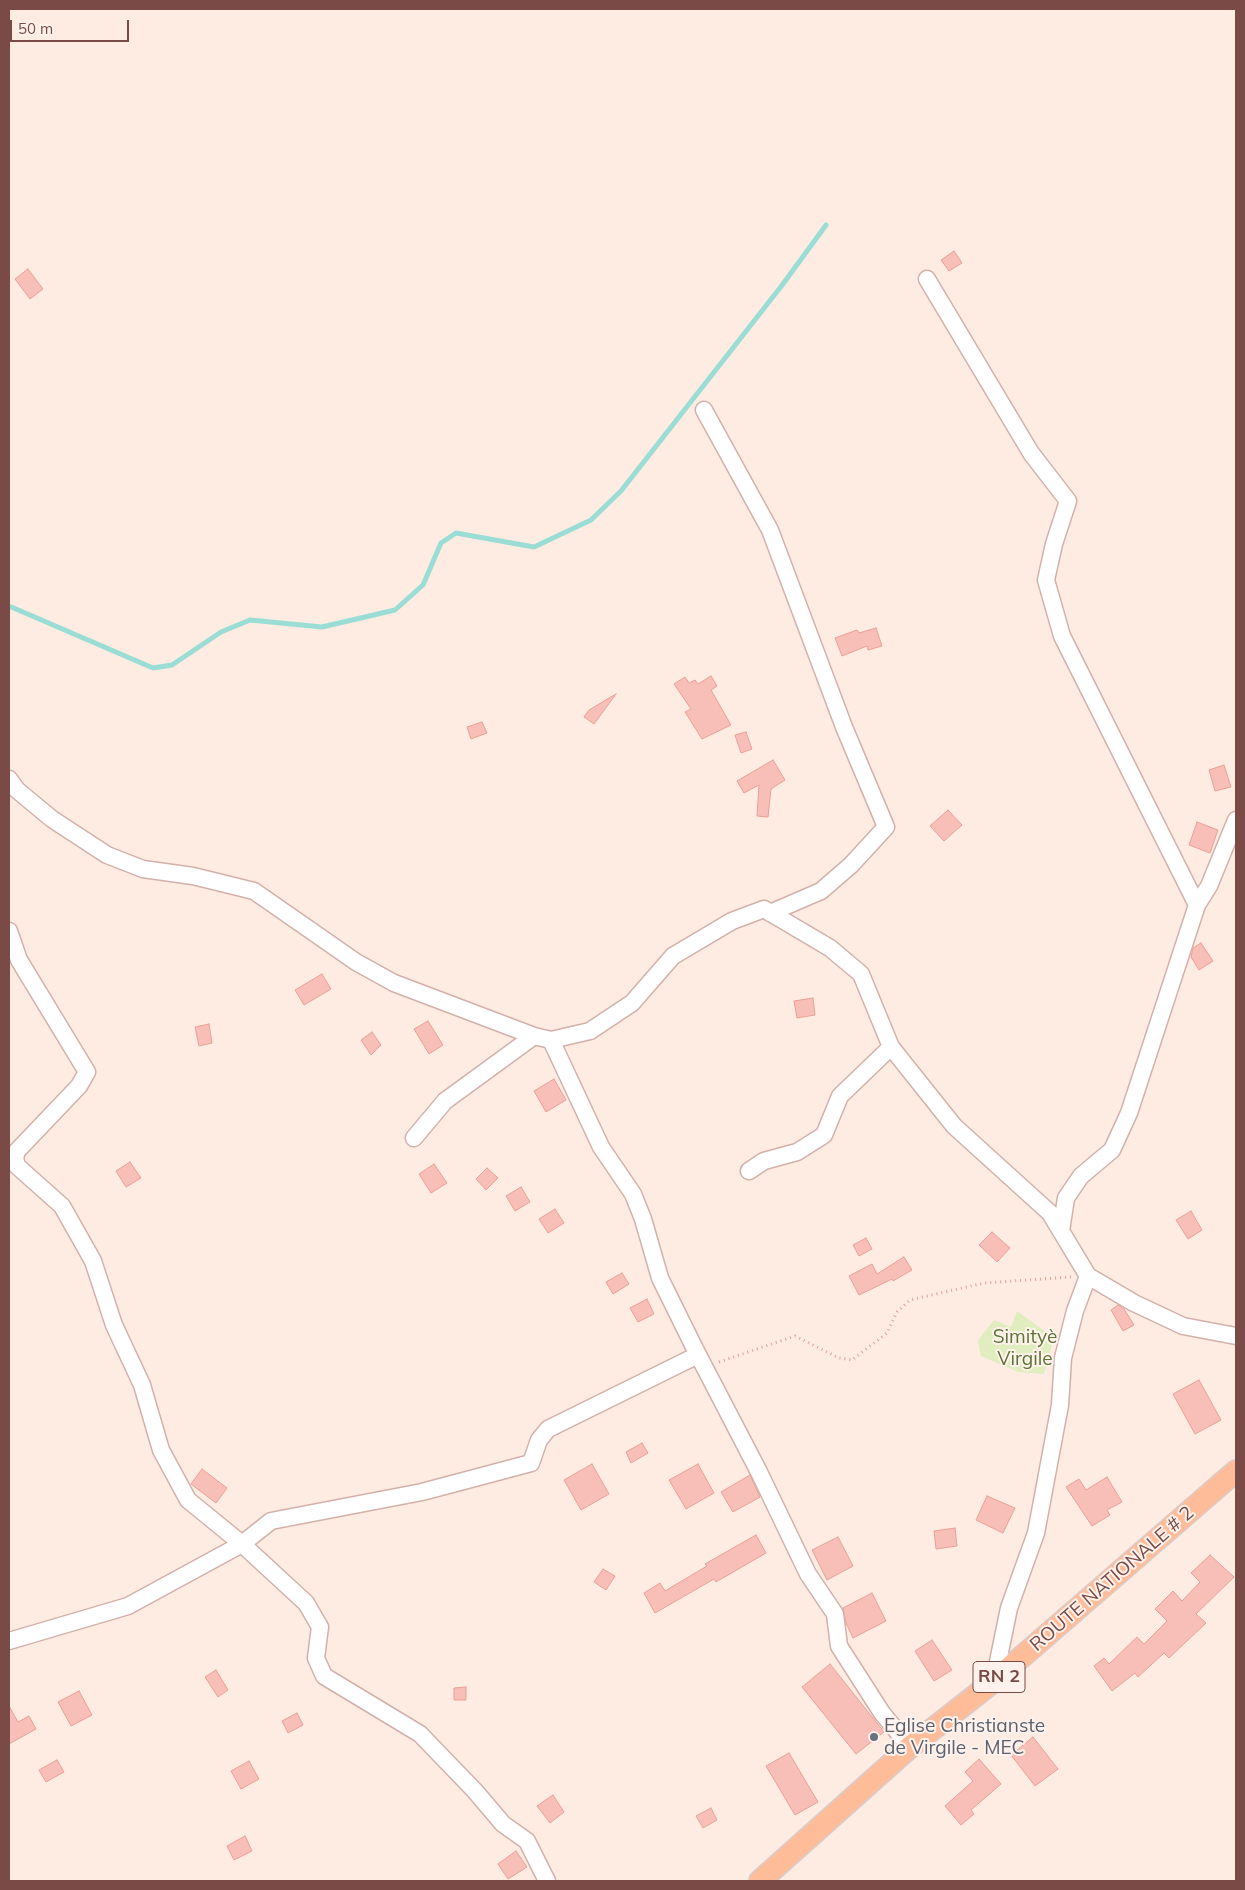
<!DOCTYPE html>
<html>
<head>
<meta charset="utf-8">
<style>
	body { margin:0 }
	#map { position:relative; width:1245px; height:1890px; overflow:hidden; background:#feece2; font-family:Mulish,sans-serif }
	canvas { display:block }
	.frame { position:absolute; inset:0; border:10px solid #794a46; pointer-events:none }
	.scale { position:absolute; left:10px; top:20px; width:119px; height:22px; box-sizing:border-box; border:2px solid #794a46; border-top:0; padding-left:6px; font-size:15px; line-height:18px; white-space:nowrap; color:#794a46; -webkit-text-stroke:4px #fff1eb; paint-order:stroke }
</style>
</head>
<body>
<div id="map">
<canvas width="1245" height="1890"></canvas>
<div class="frame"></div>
<div class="scale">50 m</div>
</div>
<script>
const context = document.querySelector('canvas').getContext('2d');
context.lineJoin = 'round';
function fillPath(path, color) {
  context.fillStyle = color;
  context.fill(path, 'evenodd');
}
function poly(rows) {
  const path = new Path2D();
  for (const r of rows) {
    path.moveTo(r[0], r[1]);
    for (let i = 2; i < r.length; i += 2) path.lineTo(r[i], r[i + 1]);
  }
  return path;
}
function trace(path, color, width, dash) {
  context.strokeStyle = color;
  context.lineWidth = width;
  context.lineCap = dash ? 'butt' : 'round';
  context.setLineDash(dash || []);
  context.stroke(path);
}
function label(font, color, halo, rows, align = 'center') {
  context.font = font + ' Mulish,sans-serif';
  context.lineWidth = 4;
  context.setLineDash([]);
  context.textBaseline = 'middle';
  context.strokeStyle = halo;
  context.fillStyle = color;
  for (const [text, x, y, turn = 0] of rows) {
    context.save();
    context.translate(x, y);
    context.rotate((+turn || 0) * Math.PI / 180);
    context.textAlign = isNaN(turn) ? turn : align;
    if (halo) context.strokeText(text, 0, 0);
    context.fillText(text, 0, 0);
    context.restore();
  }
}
const green = poly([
	[1017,1311,1054,1338,1044,1374,1018,1372,981,1356,978,1340,994,1320,1011,1327]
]);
const stream = poly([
	[9,606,153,668,172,665,221,632,250,620,322,627,395,610,423,585,441,543,456,533,534,547,591,520,621,491,783,284,826,225]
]);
const building = poly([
	[954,251,962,263,949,271,941,260,954,251],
	[28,269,43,289,30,299,15,279,28,269],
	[876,628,882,646,868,650,867,646,842,656,835,638,857,630,859,633,876,628],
	[711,676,717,686,711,690,731,725,702,739,685,712,691,709,674,684,685,677,689,683,695,680,698,684,711,676],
	[616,694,594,724,584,717,589,710,616,694],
	[482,722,487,733,471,739,467,727,482,722],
	[746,732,752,749,741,753,735,735,746,732],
	[773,760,785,780,771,789,768,817,757,816,759,785,744,793,737,781,773,760],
	[1224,765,1231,787,1215,791,1209,770,1224,765],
	[948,810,962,825,944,841,930,826,948,810],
	[1197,822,1218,830,1210,853,1189,845,1197,822],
	[1201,943,1213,961,1199,970,1191,957,1193,948,1201,943],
	[322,974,331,989,304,1005,295,990,322,974],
	[813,998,815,1015,797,1018,794,1001,813,998],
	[428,1021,443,1045,429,1054,414,1029,428,1021],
	[209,1024,212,1043,199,1046,195,1027,209,1024],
	[372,1032,381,1045,371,1055,361,1040,372,1032],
	[554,1079,566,1100,546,1112,534,1091,554,1079],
	[130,1162,141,1178,126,1187,116,1171,130,1162],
	[434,1164,447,1183,431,1193,419,1174,434,1164],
	[487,1168,498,1178,486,1190,476,1179,487,1168],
	[521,1187,530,1202,515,1211,506,1196,521,1187],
	[555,1209,564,1223,548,1233,539,1219,555,1209],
	[1191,1211,1202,1230,1188,1239,1176,1220,1191,1211],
	[992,1232,1010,1248,997,1262,979,1245,992,1232],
	[866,1238,872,1249,859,1256,853,1245,866,1238],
	[904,1257,912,1270,893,1281,892,1279,859,1295,849,1276,872,1264,877,1274,904,1257],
	[622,1273,629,1284,613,1294,606,1282,622,1273],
	[647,1299,654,1314,638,1322,630,1308,647,1299],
	[1118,1305,1124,1309,1134,1325,1123,1331,1111,1310,1118,1305],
	[1199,1380,1221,1420,1195,1434,1173,1394,1199,1380],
	[642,1443,648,1453,631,1463,626,1452,642,1443],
	[592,1464,609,1494,581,1510,564,1480,592,1464],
	[698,1464,714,1493,686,1509,669,1480,698,1464],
	[202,1469,227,1488,216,1503,191,1484,202,1469],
	[750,1475,760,1497,733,1512,721,1492,750,1475],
	[1107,1477,1122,1502,1107,1510,1110,1515,1092,1526,1066,1487,1079,1479,1086,1490,1107,1477],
	[987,1496,1015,1508,1003,1533,976,1520,987,1496],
	[955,1528,957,1546,936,1549,934,1531,955,1528],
	[756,1535,766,1553,716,1582,714,1579,655,1613,644,1593,660,1583,665,1591,707,1566,705,1564,756,1535],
	[838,1537,853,1566,827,1580,812,1550,838,1537],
	[1210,1555,1234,1577,1196,1614,1206,1623,1169,1658,1164,1653,1138,1677,1135,1673,1112,1691,1094,1666,1104,1658,1109,1664,1137,1637,1144,1644,1167,1621,1155,1609,1173,1591,1182,1601,1200,1582,1191,1573,1210,1555],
	[603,1569,615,1576,606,1590,594,1582,603,1569],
	[872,1593,886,1621,853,1638,846,1623,843,1608,872,1593],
	[932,1640,952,1670,934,1681,915,1651,932,1640],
	[830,1664,884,1732,856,1754,802,1687,830,1664],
	[216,1670,228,1690,218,1697,205,1677,216,1670],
	[466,1687,466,1700,454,1700,454,1688,466,1687],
	[79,1691,92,1715,71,1726,58,1702,79,1691],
	[9,1706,18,1722,29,1716,36,1729,9,1744,9,1706],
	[297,1713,303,1725,288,1733,282,1721,297,1713],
	[1033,1737,1058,1769,1035,1786,1011,1755,1033,1737],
	[789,1753,818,1802,795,1815,766,1766,789,1753],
	[979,1759,1001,1784,971,1810,974,1814,961,1825,945,1806,973,1781,965,1772,979,1759],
	[57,1760,64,1772,46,1782,39,1770,57,1760],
	[249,1761,259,1779,241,1789,231,1771,249,1761],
	[553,1795,564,1812,550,1823,537,1806,553,1795],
	[711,1808,717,1820,703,1828,696,1816,711,1808],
	[245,1836,252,1851,234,1860,227,1846,245,1836],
	[516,1851,527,1867,508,1879,498,1864,516,1851]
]);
const path = poly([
	[719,1362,795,1336,839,1358,852,1360,887,1333,897,1312,910,1300,984,1283,1071,1277]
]);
const minor = poly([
	[927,279,1031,453,1068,501,1054,544,1046,580,1062,636,1197,905],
	[704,410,770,530,844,727,886,827,851,865,821,891,770,913],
	[9,779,17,790,52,819,107,855,143,869,193,876,254,891,356,962,394,983,534,1036,551,1040,590,1031,632,1003,673,956,732,921,764,909,830,948,861,974,891,1047,954,1126,1050,1213,1088,1276,1134,1303,1183,1326,1236,1336],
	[9,931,19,960,87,1072,79,1086,17,1151,15,1158,17,1166,62,1206,93,1261,114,1325,142,1385,161,1450,188,1500,242,1544,306,1603,320,1627,316,1658,324,1676,420,1734,475,1791,503,1824,527,1841,547,1881],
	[551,1040,601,1147,633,1194,643,1219,660,1278,695,1349,759,1472,808,1574,835,1614,839,1646,882,1713,910,1747],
	[414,1138,445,1101,534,1036],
	[749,1171,764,1161,797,1152,824,1135,840,1096,891,1047],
	[1061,1231,1066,1198,1081,1176,1112,1150,1129,1113,1197,905,1209,886,1236,820],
	[9,1641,128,1606,242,1544,271,1521,422,1492,531,1463,539,1440,548,1429,698,1355],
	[994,1681,1009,1608,1036,1533,1060,1405,1063,1358,1075,1311,1088,1276]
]);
const major = poly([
	[760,1881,910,1747,994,1681,1236,1471]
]);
const markers = [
	[874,1737,5,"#6b7280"]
];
const shields = [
	[999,1677,52]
];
const shieldNames = [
	["RN 2",999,1677]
];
const parkNames = [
	["Simityè",1025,1337],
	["Virgile",1025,1359]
];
const streetNames = [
	["ROUTE NATIONALE # 2",1112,1579,-41]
];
const worshipNames = [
	["Eglise Christianste",884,1726],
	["de Virgile - MEC",884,1748]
];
fillPath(green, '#dfedbf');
trace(stream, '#9addd5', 5);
fillPath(building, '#f7bfb7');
trace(building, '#eb9f96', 1);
trace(minor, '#d3b1aa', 19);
trace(major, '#d9cccb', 24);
trace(path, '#dca19a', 3, [1, 4]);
trace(minor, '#fff', 16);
trace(major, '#ffbc99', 21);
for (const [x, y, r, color] of markers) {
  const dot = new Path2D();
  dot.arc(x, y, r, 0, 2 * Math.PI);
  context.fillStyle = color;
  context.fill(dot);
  trace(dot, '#fff1eb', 2);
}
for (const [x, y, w] of shields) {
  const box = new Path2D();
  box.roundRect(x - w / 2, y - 15.5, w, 31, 4);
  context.fillStyle = '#fff1eb';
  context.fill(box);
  trace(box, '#794a46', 1);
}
label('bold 18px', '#794a46', null, shieldNames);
label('19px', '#5a7337', '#fff1eb', parkNames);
label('19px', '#794a46', '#fff1eb', streetNames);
label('19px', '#5b616d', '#fff1eb', worshipNames, 'left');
</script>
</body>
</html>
